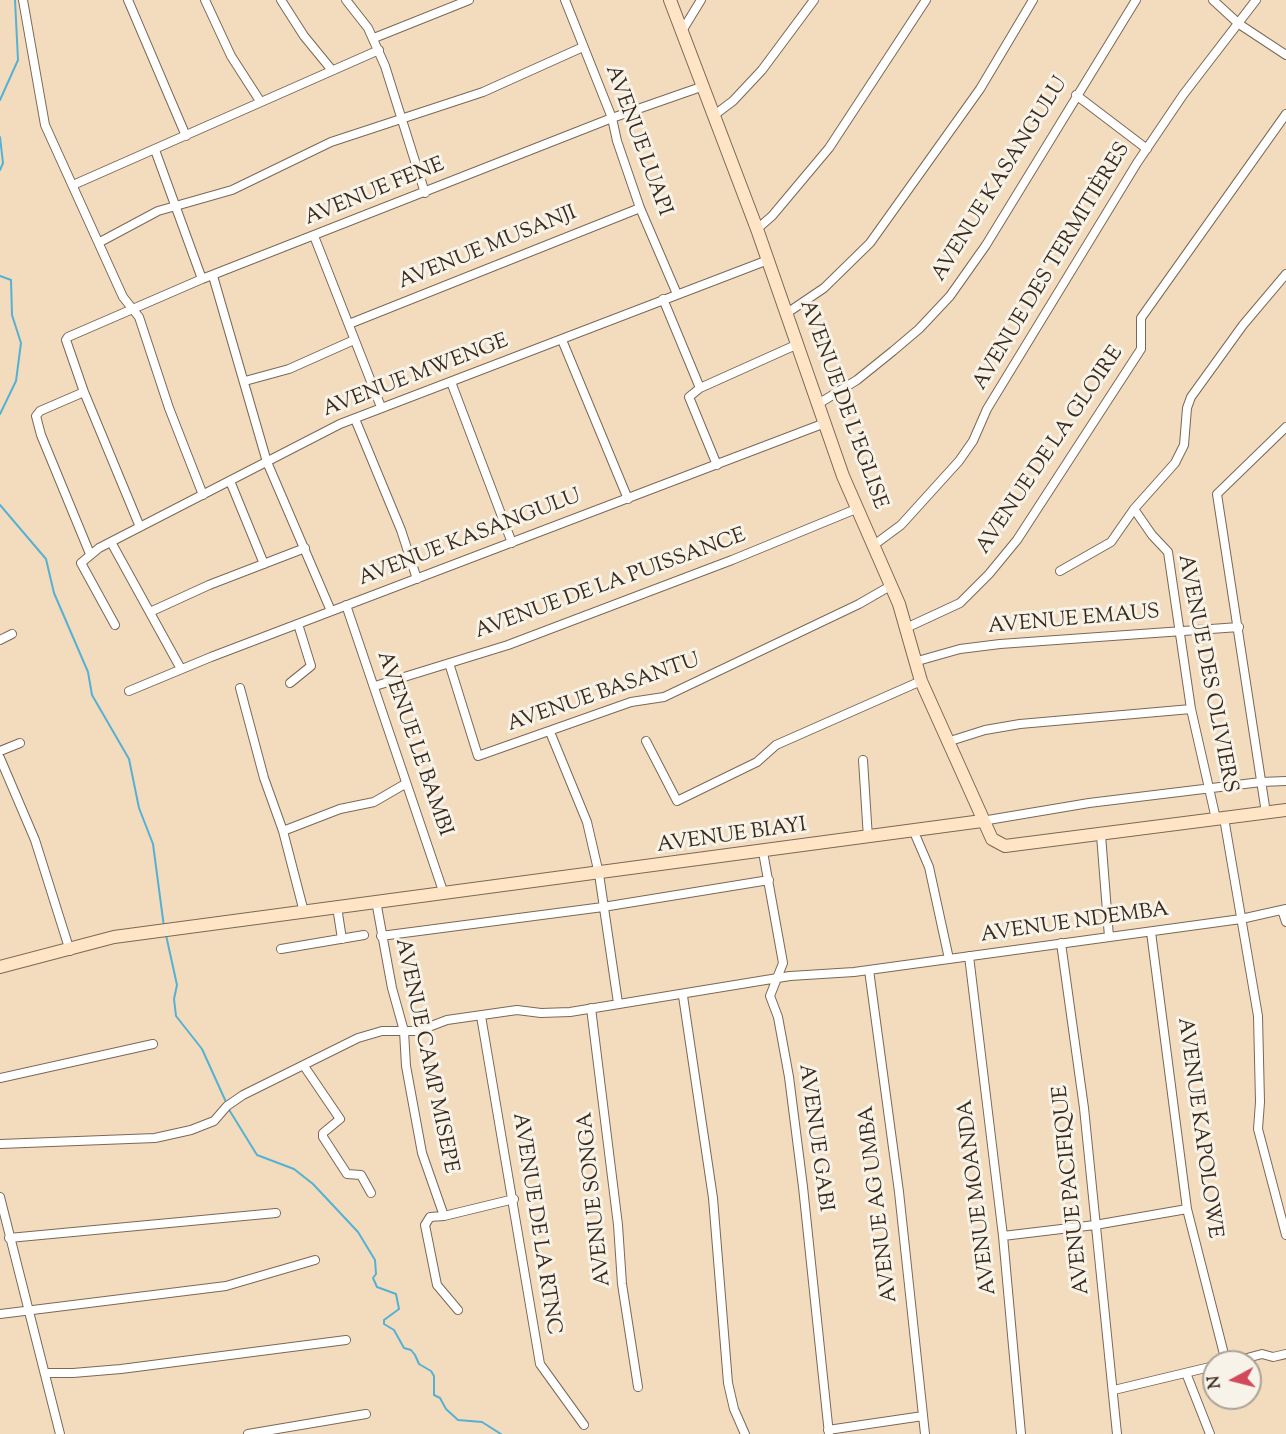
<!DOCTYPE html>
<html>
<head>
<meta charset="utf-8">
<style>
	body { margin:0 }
	#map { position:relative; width:1286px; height:1434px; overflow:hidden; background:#f3dcbe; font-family:"Sorts Mill Goudy",serif }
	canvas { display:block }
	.north { position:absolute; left:1202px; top:1350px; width:60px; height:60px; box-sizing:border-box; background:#f7f3e8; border:2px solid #aca397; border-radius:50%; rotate:263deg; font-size:16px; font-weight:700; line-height:24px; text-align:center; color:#3b2a1e }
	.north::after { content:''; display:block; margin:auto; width:21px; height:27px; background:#d1495b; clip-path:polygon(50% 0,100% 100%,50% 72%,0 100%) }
</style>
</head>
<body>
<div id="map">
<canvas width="1286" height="1434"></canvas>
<div class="north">N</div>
</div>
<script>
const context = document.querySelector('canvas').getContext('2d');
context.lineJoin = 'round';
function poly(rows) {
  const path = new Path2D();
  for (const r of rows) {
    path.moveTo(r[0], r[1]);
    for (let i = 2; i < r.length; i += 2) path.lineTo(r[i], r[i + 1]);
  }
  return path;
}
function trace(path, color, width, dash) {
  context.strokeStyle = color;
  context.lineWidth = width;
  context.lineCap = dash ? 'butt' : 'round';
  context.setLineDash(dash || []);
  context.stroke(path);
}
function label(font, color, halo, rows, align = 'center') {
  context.font = font + ' "Sorts Mill Goudy",serif';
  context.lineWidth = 6;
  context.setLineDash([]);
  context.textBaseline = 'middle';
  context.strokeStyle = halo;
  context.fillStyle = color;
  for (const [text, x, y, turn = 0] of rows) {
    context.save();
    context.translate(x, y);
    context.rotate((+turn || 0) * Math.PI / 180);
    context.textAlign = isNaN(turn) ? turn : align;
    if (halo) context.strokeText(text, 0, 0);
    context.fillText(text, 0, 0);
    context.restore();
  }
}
const stream = poly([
	[0,100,18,60,15,0],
	[0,137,3,163,0,170],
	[0,276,11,280,12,315,21,343,16,381,0,414],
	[0,505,46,559,54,593,88,672,92,695,129,759,139,808,153,844,164,927],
	[166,935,177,985,174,999,176,1016,202,1049,226,1102],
	[228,1108,257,1155,294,1169,313,1184,358,1232,375,1260,376,1274,373,1278,377,1287,396,1294,399,1309,384,1320,384,1324,394,1330,404,1348,411,1350,415,1355,419,1364,431,1371,434,1376,434,1395,440,1398,446,1409,458,1420,482,1422,501,1434]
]);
const street = poly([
	[23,0,45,125,123,297,139,317,169,408,203,495],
	[128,0,186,136],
	[205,0,231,56,260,101],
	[281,0,304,36,331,69],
	[346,0,368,28,385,66,425,193],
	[565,0,612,118,617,141,640,208,677,294],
	[1213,0,1239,24,1286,55],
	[682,31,701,0],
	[374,38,469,0],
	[1076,95,1147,149],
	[713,116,733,101,762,70,814,0],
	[155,150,202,279],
	[73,185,379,50],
	[757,229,772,216,829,148,926,0],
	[314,236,381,407],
	[100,242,158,211,232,190,331,142,483,92,583,47],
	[213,276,267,462,331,611],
	[663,299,700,388,689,397,717,465],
	[787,313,824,288,870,243,980,89,1033,0],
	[349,324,640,208],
	[562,340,628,499],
	[245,381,289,369,354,340],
	[451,382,512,543],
	[700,388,798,344],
	[84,392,40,411,36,416,41,435,90,554],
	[818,404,857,380,893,351,919,329,950,296,986,245,1136,0],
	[355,419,401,530,417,579],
	[230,481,264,564],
	[1134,509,1152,535,1168,552,1191,709,1216,819],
	[140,527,84,392,66,340,68,337,202,279,612,118,701,87],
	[111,542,181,669],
	[874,545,901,525,959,461,973,441,987,409,1137,163,1183,95,1256,0],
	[1060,571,1111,542,1134,509,1175,463,1184,445,1187,408,1191,397,1243,325,1286,274],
	[346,605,444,894],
	[150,612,209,585,305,548],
	[115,625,81,563,99,548,340,424,768,260],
	[906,628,960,603,989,574,1017,540,1141,349,1141,318,1286,114],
	[0,640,12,634],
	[914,662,960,649,1000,644,1239,627],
	[449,663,478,756,631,702,664,697,859,604,892,585],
	[290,683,311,666,298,624],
	[375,686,508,645,732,560,856,509],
	[240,688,264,778,283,831,304,912],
	[129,691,211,657,825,423],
	[550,732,587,822,599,874,618,1003],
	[646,741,677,801,757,762,776,745,921,681],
	[947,742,985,730,1020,724,1191,709],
	[0,751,20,743],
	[0,758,35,840,70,951],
	[863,760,868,838],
	[1266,813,1217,494,1286,427],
	[1224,818,1258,1016,1260,1102,1258,1129,1286,1235],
	[982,821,1089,803,1261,782,1286,781],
	[283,831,340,809,374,802,405,784],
	[914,832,929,867,949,959],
	[1101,835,1109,937],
	[763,852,783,963,770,996,778,1017,789,1077,803,1187,829,1434],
	[376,901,392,988,404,1031,406,1066,422,1153,444,1216,514,1199],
	[337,907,342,939],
	[1282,910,1286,922],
	[1151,932,1187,1209,1226,1362],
	[381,936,603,907,769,880],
	[1061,943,1084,1108,1117,1434],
	[281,949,364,935],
	[969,956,1003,1236,1021,1434],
	[869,970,899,1192,925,1434],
	[683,996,713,1198,728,1383,734,1409,745,1434],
	[591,1008,618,1225,622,1284,638,1387],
	[481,1016,540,1364,584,1425],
	[304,1066,340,1119,323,1133,323,1137,347,1174,361,1175,371,1193],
	[0,1078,153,1044],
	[0,1144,155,1138,191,1130,214,1121,227,1106,243,1095,358,1038,382,1031,418,1031,447,1020,517,1010,541,1013,570,1012,790,976,854,972,1241,919,1286,909],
	[0,1197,60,1434],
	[444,1216,430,1217,425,1225,437,1285,458,1310],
	[1003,1236,1095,1225,1187,1209],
	[9,1238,276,1213],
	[0,1314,226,1286,315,1260],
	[1232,1362,1262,1354,1273,1357,1286,1354],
	[45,1373,73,1373,121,1369,346,1340],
	[1186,1373,1210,1434],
	[1114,1390,1214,1366],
	[828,1430,923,1416],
	[248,1434,366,1414]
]);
const secondary = poly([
	[670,0,757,229,843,476,899,604,921,681,992,839,1005,846,1286,810],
	[0,967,114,937,982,821]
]);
const streetNames = [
	["AVENUE LUAPI",637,141,70],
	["AVENUE KASANGULU",1001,180,-58],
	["AVENUE FENE",375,193,-22],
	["AVENUE MUSANJI",488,249,-22],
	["AVENUE DES TERMITIÈRES",1053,267,-59],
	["AVENUE MWENGE",416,377,-21],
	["AVENUE DE L'EGLISE",842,405,70],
	["AVENUE DE LA GLOIRE",1051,451,-56],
	["AVENUE KASANGULU",470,539,-21],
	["AVENUE DE LA PUISSANCE",611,585,-20],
	["AVENUE EMAUS",1074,621,-5],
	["AVENUE DES OLIVIERS",1206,674,79],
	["AVENUE BASANTU",604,694,-19],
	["AVENUE LE BAMBI",413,744,71],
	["AVENUE BIAYI",732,837,-8],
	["AVENUE NDEMBA",1075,924,-8],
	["AVENUE CAMP MISEPE",425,1056,78],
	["AVENUE KAPOLOWE",1198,1128,82],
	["AVENUE GABI",814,1138,82],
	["AVENUE PACIFIQUE",1073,1190,-96],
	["AVENUE MOANDA",979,1197,-97],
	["AVENUE SONGA",596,1199,-96],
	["AVENUE AG UMBA",880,1204,-97],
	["AVENUE DE LA RTNC",535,1224,81]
];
trace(stream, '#55b1d3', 2);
trace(street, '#7b6856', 10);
trace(secondary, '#7b6856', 14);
trace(street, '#fff', 8);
trace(secondary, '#ffe4c6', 12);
label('21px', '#3b2a1e', '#f7f3e8', streetNames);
</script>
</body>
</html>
